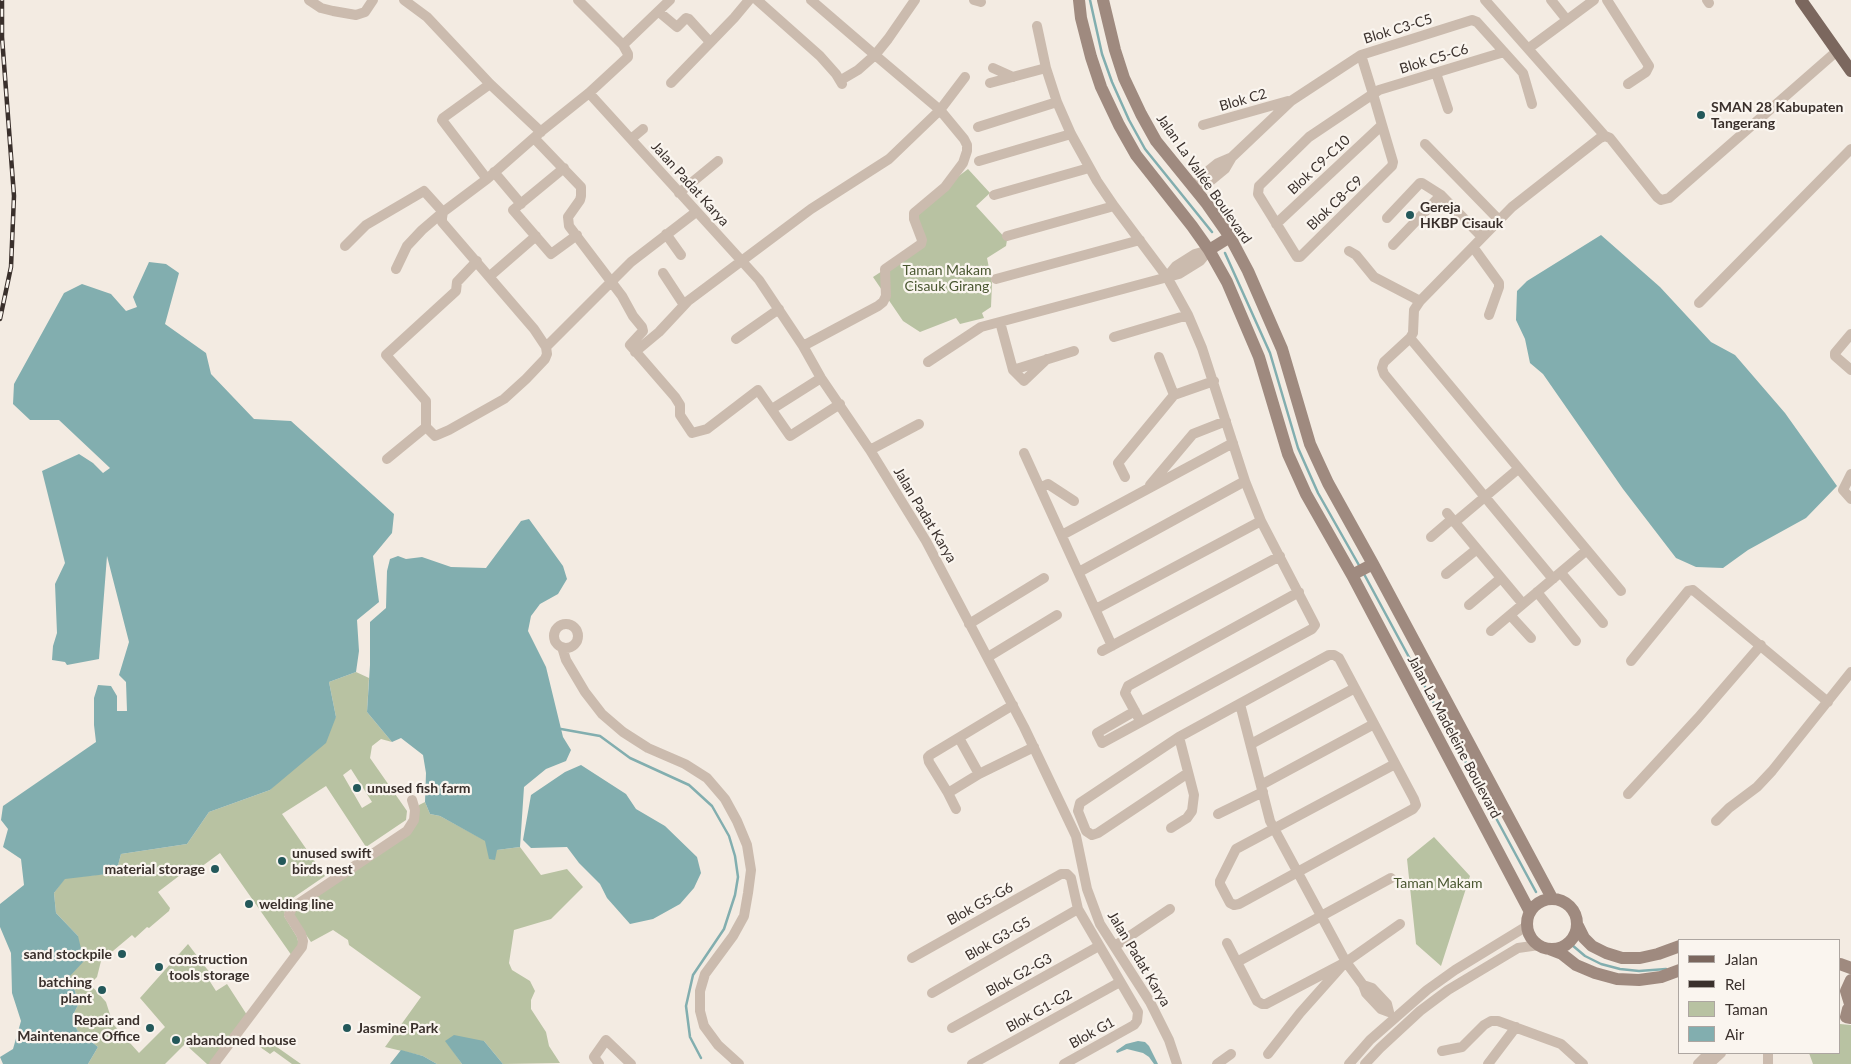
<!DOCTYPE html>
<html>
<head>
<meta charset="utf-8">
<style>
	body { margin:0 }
	#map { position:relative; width:1851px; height:1064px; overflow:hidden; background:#f3ebe2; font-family:Lato,sans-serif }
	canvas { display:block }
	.legend { position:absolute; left:1678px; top:939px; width:162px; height:115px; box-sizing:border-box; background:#faf5ef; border:1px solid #ada6a1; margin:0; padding:6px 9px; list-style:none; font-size:15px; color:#3a302c }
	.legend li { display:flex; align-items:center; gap:10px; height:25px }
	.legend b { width:25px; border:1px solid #ada6a1 }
</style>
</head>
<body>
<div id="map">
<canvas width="1851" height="1064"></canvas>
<ul class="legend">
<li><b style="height:6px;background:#7b675e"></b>Jalan</li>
<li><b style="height:6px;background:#3a302c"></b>Rel</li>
<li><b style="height:14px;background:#b8c2a2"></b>Taman</li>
<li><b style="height:14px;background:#82aeaf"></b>Air</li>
</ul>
</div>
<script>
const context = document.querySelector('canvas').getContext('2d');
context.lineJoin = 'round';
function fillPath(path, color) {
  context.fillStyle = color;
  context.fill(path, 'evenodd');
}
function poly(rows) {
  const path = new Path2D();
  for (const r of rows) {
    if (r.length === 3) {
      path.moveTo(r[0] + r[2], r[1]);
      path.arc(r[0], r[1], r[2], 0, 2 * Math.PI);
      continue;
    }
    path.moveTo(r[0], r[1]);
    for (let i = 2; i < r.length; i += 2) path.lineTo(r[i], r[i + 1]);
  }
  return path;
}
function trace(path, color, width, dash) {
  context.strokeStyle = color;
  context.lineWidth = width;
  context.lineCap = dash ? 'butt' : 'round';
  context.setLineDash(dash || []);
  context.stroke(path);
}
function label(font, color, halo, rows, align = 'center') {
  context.font = font + ' Lato,sans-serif';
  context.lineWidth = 4.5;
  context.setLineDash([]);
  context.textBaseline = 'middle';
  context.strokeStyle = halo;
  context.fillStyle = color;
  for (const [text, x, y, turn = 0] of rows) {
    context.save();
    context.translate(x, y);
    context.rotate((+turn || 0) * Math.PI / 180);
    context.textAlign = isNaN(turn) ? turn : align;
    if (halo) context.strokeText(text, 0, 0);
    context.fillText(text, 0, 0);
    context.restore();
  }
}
const green = poly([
	[968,169,990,193,976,206,1007,240,1006,246,987,258,992,283,991,307,982,313,984,318,960,324,956,318,920,332,903,321,873,277,925,243,913,211],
	[356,672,369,678,367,712,392,742,381,739,372,746,370,758,407,811,406,820,366,847,326,786,282,814,325,876,287,902,284,916,297,937,299,945,292,956,220,853,201,867,203,871,198,875,192,866,158,892,170,908,169,911,149,928,147,927,135,938,132,935,101,961,97,977,90,984,106,1002,113,1024,139,1053,165,1027,140,998,188,944,210,973,209,980,216,991,227,984,247,1015,211,1064,207,1064,185,1044,165,1064,88,1064,98,1047,77,1030,73,1015,79,1003,70,976,78,936,56,913,54,893,65,878,116,873,121,854,187,844,209,812,270,790,336,717,329,682],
	[351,769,372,802,362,808,343,775],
	[425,802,430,814,440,816,486,841,497,850,520,847,541,875,567,869,583,887,551,919,514,930,509,963,512,970,530,981,535,991,531,1000,531,1009,546,1032,549,1046,560,1063,503,1064,484,1041,446,1041,462,1064,437,1064,423,1056,385,1047,421,997,349,945,348,940,333,930,311,942,293,916,294,911,418,821,419,805],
	[1434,837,1470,876,1441,966,1416,944,1407,859],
	[1840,1024,1851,1025,1851,1064,1813,1064,1809,1053,1840,1053],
	[267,1039,274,1045,301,1064,292,1064,274,1051,270,1054,260,1047]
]);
const water = poly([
	[1601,235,1660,287,1711,342,1735,355,1785,413,1837,486,1806,518,1748,550,1723,568,1696,567,1676,558,1623,489,1543,374,1530,363,1525,339,1516,320,1517,291,1527,281],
	[149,262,166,264,179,273,165,324,206,353,211,374,254,419,291,421,394,514,392,533,373,556,379,602,357,620,359,651,356,672,329,682,336,717,326,743,270,790,209,812,187,844,121,854,116,873,65,879,54,893,56,913,78,936,84,961,70,976,79,1003,73,1015,77,1030,98,1047,88,1064,3,1064,0,1057,13,1049,21,1021,12,993,11,953,0,927,0,904,24,885,21,859,3,847,8,829,1,820,3,806,96,742,94,725,94,698,98,685,111,686,117,696,117,711,127,711,126,682,119,675,129,642,107,556,99,659,67,665,65,662,52,660,53,646,57,633,55,584,65,563,42,471,79,454,93,463,103,473,110,468,59,420,30,420,13,404,14,384,64,293,82,284,111,294,126,311,137,307,133,297],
	[529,519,563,566,567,579,558,594,540,604,531,616,528,631,546,667,563,737,571,750,566,761,546,769,524,787,520,847,497,850,495,860,489,859,485,841,440,816,430,814,425,802,426,773,423,755,401,738,392,742,367,712,370,665,370,622,386,608,387,571,390,559,398,556,406,559,422,557,451,567,486,568,521,521],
	[581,765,626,794,636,809,665,826,697,857,701,873,694,888,680,904,653,919,630,924,607,898,600,884,579,863,567,847,531,848,523,840,531,795,565,772],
	[454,1035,484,1041,503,1064,462,1064,445,1041],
	[1138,1041,1145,1042,1149,1046,1158,1064,1154,1064,1149,1057,1143,1053,1127,1049,1117,1053,1116,1051,1126,1044],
	[401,1050,423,1056,437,1064,390,1064]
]);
const stream = poly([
	[1090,0,1102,54,1112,82,1129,120,1145,149,1212,232],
	[1225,253,1270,353,1298,448,1318,493,1360,567],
	[1364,574,1536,892],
	[561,729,600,736,630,758,689,785,712,806,729,836,735,856,738,877,735,895,724,929,693,975,686,1006,690,1037,701,1058],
	[1572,945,1585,956,1601,964,1620,969,1639,971,1666,969]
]);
const street = poly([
	[309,0,321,8,333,11,356,15,365,12,373,0],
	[404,0,427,17,490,84,541,132],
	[757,0,820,56,836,74,842,84],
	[811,0,875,55,888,39,915,0],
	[974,0,981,2],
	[1485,0,1605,136],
	[1551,0,1567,20,1594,0],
	[1607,0,1649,66,1646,72,1628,84],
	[1707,0,1709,3],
	[659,12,677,27,686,18,689,19,710,42],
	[1037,26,1046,68,1057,102,1071,134,1097,181,1114,206,1167,277,1188,315,1202,348,1245,481,1261,521,1315,625,1312,629,1102,743,1097,733,1135,711],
	[623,45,670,0],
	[1529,48,1567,20],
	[1361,55,1373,94,1382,125,1393,162,1392,166,1300,257,1297,257,1258,194,1259,186,1309,137,1373,94,1379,90,1504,52],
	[993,68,1013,77],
	[1436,73,1448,109],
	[671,83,734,18,749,0],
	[990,83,1046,68],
	[589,93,759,280,803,346,821,378,870,450,926,541,1024,727,1076,836,1087,889,1100,924,1150,1002,1169,1040,1177,1064],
	[1203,125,1288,101],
	[978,127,1057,102],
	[534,138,581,187,581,196,580,200,568,217,569,226,622,296,633,316,642,327,643,331,630,345,675,397,680,405,680,415,692,433,707,429,758,390,790,436,840,404],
	[631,139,643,129],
	[1425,144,1499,220],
	[979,161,1071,134],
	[564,168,513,210,551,254,577,235],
	[494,172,521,204],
	[487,179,442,120,443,118,490,84],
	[1194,188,1208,183,1225,169,1232,157,1291,101,1361,55,1472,20,1477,22,1523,73,1532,104],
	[1194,188,1202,176,1218,163,1232,157],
	[679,193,718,161],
	[994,195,1089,168],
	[1387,218,1420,183,1422,183,1441,195,1482,237],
	[1276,224,1382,125],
	[666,234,681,255],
	[1007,236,1114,206],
	[1393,245,1441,195],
	[345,246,366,225,424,191,443,212,422,230,407,246,396,269],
	[1473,247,1499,283,1499,287,1489,315],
	[1349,251,1356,255,1374,277,1420,301],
	[477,261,457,282,456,291,386,355,426,401,426,427,435,436,449,430,504,399,526,379,545,359,547,354,546,347,631,262,696,212],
	[663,273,684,305],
	[490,276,536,236],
	[1167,277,1176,266,1195,254,1209,250],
	[996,279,1140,240],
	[1699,303,1851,149],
	[1000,322,1013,370,1024,381,1047,359],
	[1851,334,1835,353,1835,356,1851,370],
	[1114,337,1188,315],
	[1410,338,1621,591],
	[736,339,779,309],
	[803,346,878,306,883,302,886,296,885,269,921,244,922,240,914,219,914,213,945,187,963,163,967,151,967,145,964,139,940,110,875,55,858,70,841,80],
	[546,347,534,329,442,222,442,218,443,212,487,179,544,129,589,93,628,57,628,54,623,45,578,0],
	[635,352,659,332,688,301,811,209,889,159,940,110,965,77],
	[1159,357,1174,395],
	[928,362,981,327,1179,274,1200,261,1209,250],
	[1013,370,1074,351],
	[772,409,821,378],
	[870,450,919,424],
	[1024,453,1112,646],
	[387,459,426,427],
	[1851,474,1843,490,1851,499],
	[1125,477,1118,463,1174,395,1214,381],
	[1150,485,1193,434,1226,421],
	[1040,488,1048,484,1074,501],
	[1447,513,1523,604,1587,550],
	[1455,522,1518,469],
	[1062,535,1233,443],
	[1431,537,1452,519],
	[1079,572,1245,481],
	[1561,573,1603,623],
	[1446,574,1477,549],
	[1553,579,1485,497,1384,374,1382,368,1384,362,1410,338,1413,333,1414,310,1420,301,1512,207,1600,138,1605,136,1610,138,1657,197,1661,200,1669,198,1837,51],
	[1537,592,1576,641],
	[1469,605,1501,578],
	[1096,609,1261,521],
	[1510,615,1531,638],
	[566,636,12],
	[969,624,1044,578],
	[1491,631,1523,604],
	[562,647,566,660,585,692,602,714,623,732,648,748,685,764,707,778,725,799,737,821,747,845,751,870,748,893,744,916,733,936,705,974,700,991,700,1011,704,1026,718,1045,739,1064],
	[1102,651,1280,556],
	[988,657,1057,615],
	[1631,661,1688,591,1693,590,1828,702],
	[1240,704,1270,821,1346,962,1363,985,1366,993,1381,1009,1389,1012,1387,1004,1372,988,1363,985],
	[1013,705,930,755,928,757,929,762,948,793,979,774,1034,747],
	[1138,717,1125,693,1128,686,1299,592],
	[959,738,979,774],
	[1251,744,1355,688],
	[1188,773,1098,833,1092,835,1086,831,1078,811,1080,803,1179,737,1329,655,1334,655,1339,658,1414,799,1416,805,1413,809,1239,904,1234,905,1230,903,1220,884,1220,881,1236,849,1395,764],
	[1261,785,1374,724],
	[948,793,956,809],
	[1628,794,1698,718,1761,645],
	[1218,814,1263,792],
	[1716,821,1729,808,1757,787,1772,771,1851,672],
	[1171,828,1187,818,1192,811,1194,795,1179,737],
	[1227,943,1257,1001,1262,1004,1266,1004,1346,962,1400,924],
	[1115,946,1170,909],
	[912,958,1061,874,1067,874,1071,878,1078,909,1138,1012,1137,1021,1134,1025,1064,1064],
	[1237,962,1391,878],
	[932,993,1078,909],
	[952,1028,1099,946],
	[1442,1051,1462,1047,1484,1025,1491,1021,1498,1021,1561,1044,1583,1064],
	[1768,1053,1768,1064],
	[1268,1054,1300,1013,1341,967],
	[214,1064,302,947,303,941,301,934,289,915,292,908,407,831,414,820,415,810,412,800],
	[599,1064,594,1057,606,1040,631,1064],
	[972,1064,1120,982],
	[1217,1064,1231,1054],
	[1349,1064,1370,1040,1427,990,1455,970,1527,926],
	[1365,1064,1380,1048,1420,1011,1448,990,1518,948,1539,945],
	[1488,1064,1516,1027],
	[1698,1064,1709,1053],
	[1709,1064,1721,1053]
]);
const secondary = poly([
	[1079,0,1081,18,1091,57,1101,87,1119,125,1136,155,1192,226,1209,250,1227,282,1259,357,1288,454,1306,494,1352,575,1530,912],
	[1103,0,1115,50,1124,78,1141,114,1156,141,1207,204,1230,237,1248,271,1282,349,1310,444,1328,483,1373,564,1552,898],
	[1209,250,1230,237],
	[1352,575,1373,564],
	[1552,924,25],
	[1578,926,1584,938,1592,946,1606,953,1622,958,1640,958,1658,954,1680,946],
	[1549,949,1562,954,1576,965,1595,973,1617,979,1639,980,1661,977,1680,970],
	[1840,964,1851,968],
	[1850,1004,1846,991,1851,980],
	[1851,1010,1848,1009,1846,1017,1851,1018]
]);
const primary = poly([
	[1801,0,1851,71]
]);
const rail = poly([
	[0,319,11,267,14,196,2,37,2,0]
]);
const markers = [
	[1701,115,5,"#23585a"],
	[1410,215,5,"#23585a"],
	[357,788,5,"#23585a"],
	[282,861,5,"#23585a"],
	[215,869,5,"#23585a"],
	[249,904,5,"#23585a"],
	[122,954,5,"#23585a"],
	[159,967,5,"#23585a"],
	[102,990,5,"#23585a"],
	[150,1028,5,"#23585a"],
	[347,1028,5,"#23585a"],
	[176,1040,5,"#23585a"]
];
const streetNames = [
	["Blok C3-C5",1398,29,-17],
	["Blok C5-C6",1434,59,-17],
	["Blok C2",1243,100,-16],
	["Blok C9-C10",1319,165,-43],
	["Jalan La Vallée Boulevard",1204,179,55],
	["Jalan Padat Karya",690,184,48],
	["Blok C8-C9",1335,203,-44],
	["Jalan Padat Karya",925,515,59],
	["Jalan La Madeleine Boulevard",1454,737,62],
	["Blok G5-G6",980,904,-29],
	["Blok G3-G5",998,939,-30],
	["Jalan Padat Karya",1139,959,59],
	["Blok G2-G3",1019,975,-29],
	["Blok G1-G2",1039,1011,-29],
	["Blok G1",1092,1033,-29]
];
const poiNames = [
	["SMAN 28 Kabupaten",1711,107],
	["Tangerang",1711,123],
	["Gereja",1420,207],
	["HKBP Cisauk",1420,223],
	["unused fish farm",367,788],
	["unused swift",292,853],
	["birds nest",292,869],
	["material storage",205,869,"right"],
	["welding line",259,904],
	["sand stockpile",112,954,"right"],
	["construction",169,959],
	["tools storage",169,975],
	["batching",92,982,"right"],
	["plant",92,998,"right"],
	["Repair and",140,1020,"right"],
	["Maintenance Office",140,1036,"right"],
	["Jasmine Park",357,1028],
	["abandoned house",186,1040]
];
const parkNames = [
	["Taman Makam",947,270],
	["Cisauk Girang",947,286],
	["Taman Makam",1438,883]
];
fillPath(green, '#b8c2a2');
fillPath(water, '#82aeaf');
trace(stream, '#82aeaf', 2.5);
trace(street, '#cbbbae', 10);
trace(secondary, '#9f8a7f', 12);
trace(primary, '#7b675e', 12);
trace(rail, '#3a302c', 4.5);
trace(rail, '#faf5ef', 2.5, [8]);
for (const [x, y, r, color] of markers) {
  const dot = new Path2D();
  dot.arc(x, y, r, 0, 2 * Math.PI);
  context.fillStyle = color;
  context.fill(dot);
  trace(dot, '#faf5ef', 2);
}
label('14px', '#3a302c', '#faf5ef', streetNames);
label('bold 14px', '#3a302c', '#faf5ef', poiNames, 'left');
label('14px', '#4a5731', '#faf5ef', parkNames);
</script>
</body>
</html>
